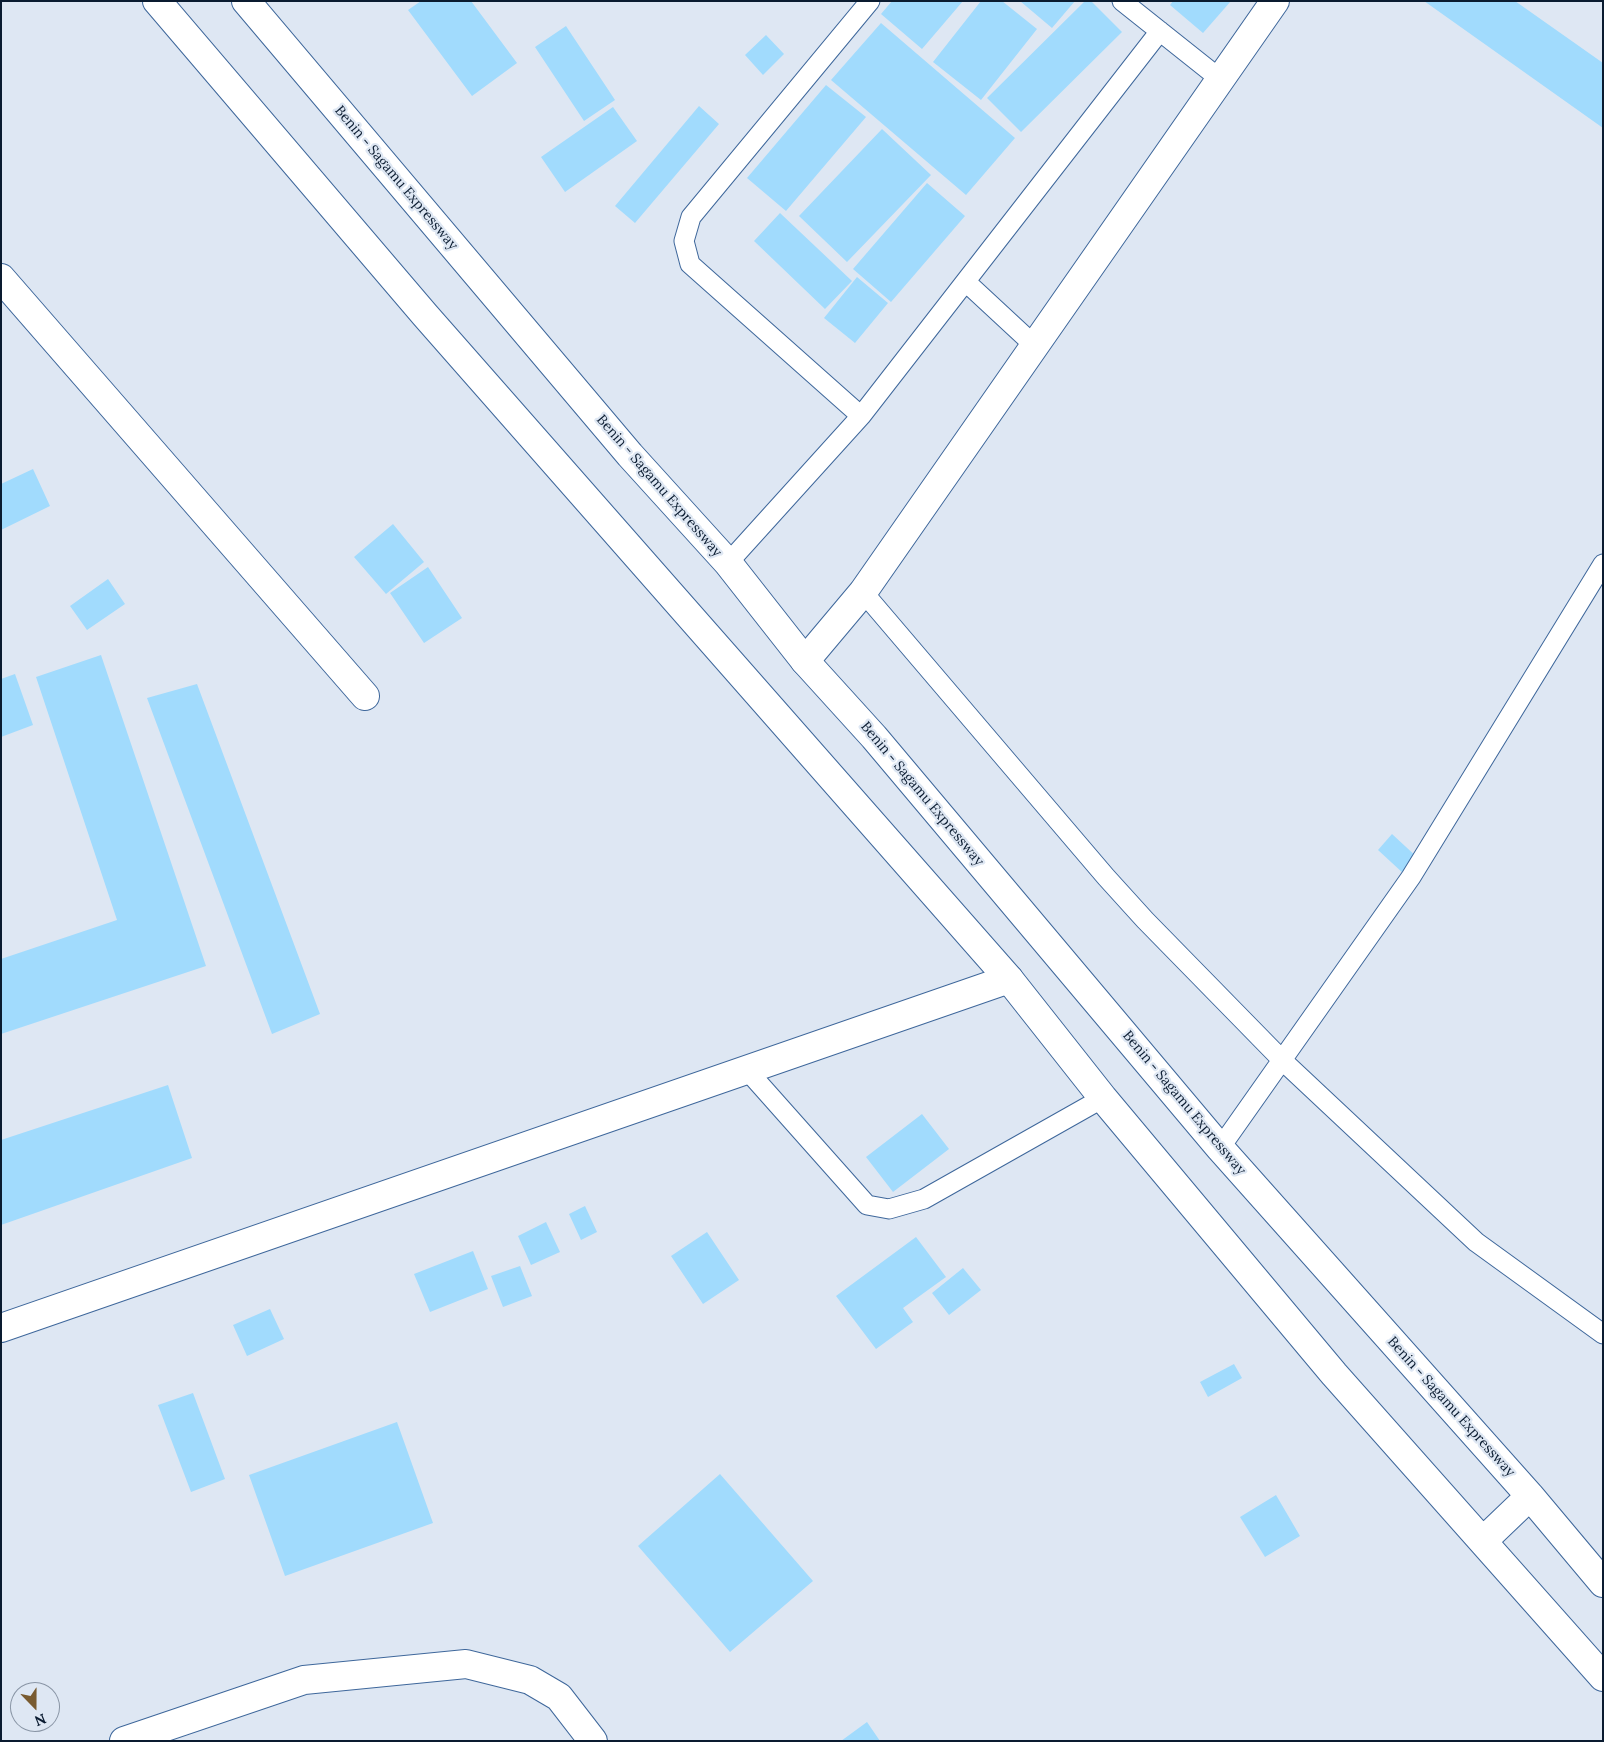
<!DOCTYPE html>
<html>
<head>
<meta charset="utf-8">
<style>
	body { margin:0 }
	#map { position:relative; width:1604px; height:1742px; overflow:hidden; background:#dee7f3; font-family:Lora,serif }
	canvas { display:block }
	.frame { position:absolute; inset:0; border:2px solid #0a1b30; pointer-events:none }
	.north { position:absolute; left:10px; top:1682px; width:50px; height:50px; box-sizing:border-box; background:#dee7f3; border:1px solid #8995a5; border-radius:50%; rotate:158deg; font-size:14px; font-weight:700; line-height:20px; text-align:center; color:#0a1b30 }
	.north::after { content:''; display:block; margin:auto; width:18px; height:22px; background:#795b30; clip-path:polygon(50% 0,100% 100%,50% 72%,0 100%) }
</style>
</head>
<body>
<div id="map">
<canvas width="1604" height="1742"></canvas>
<div class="frame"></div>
<div class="north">N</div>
</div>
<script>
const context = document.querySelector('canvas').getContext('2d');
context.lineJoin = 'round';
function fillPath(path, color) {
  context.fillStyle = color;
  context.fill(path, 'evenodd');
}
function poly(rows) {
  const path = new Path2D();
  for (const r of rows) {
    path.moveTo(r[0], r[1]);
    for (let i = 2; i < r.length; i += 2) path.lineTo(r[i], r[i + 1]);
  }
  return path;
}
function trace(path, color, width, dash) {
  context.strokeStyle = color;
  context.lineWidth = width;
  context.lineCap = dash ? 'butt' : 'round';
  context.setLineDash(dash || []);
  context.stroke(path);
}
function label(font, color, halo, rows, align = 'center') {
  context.font = font + ' Lora,serif';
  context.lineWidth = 4.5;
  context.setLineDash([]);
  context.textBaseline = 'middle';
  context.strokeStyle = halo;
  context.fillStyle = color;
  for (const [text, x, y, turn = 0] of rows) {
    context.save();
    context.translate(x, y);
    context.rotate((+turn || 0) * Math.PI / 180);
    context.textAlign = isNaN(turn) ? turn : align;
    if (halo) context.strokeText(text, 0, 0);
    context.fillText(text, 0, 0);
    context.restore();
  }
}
const building = poly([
	[421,1,471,1,517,63,472,96,408,10],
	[892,1,963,1,922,49,881,14],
	[981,1,1002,1,1037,29,981,100,933,62],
	[1020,1,1075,1,1052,28],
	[1085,1,1091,1,1122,32,1021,132,987,98],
	[1173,1,1231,1,1203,33,1170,5],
	[1424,1,1515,1,1603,63,1603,128],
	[881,23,1015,138,966,195,831,80],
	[566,26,615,100,584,121,535,47],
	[766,35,784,54,763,75,745,55],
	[826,85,866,117,786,211,747,178],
	[699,106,719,124,635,223,615,206],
	[613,107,637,141,565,192,541,157],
	[882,129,931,175,847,262,799,216],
	[927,183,965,216,891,302,853,269],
	[780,213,852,281,825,309,754,241],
	[857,277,888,303,855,343,824,318],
	[33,469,50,506,1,530,1,484],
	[393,524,424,562,386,594,354,557],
	[428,567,462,618,424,643,390,593],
	[108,579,125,604,87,630,70,606],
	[101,655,206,966,1,1034,1,959,117,920,36,677],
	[15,674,33,725,1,737,1,679],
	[197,684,320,1014,272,1034,147,698],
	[1392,834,1419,859,1404,874,1378,850],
	[168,1085,192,1158,1,1225,1,1140],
	[922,1114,949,1149,893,1192,866,1157],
	[585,1206,597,1232,581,1240,569,1214],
	[546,1222,560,1252,531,1265,518,1236],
	[707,1232,739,1280,703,1304,671,1256],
	[916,1237,946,1277,903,1308,913,1322,876,1349,836,1296],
	[473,1251,488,1289,430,1312,414,1274],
	[520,1266,532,1296,503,1307,491,1276],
	[963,1268,981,1290,949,1315,932,1293],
	[270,1309,284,1339,247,1356,233,1325],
	[1234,1364,1242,1378,1208,1397,1200,1382],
	[193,1393,225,1479,191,1492,158,1405],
	[397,1422,433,1523,285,1576,249,1475],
	[720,1474,813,1581,730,1652,638,1546],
	[1276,1495,1300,1536,1265,1557,1240,1517],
	[867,1722,880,1741,841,1741]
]);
const lane = poly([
	[1122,1,1220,79],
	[966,282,1035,346],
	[861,416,690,264,684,241,691,217,870,1],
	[728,563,861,416,1160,31],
	[863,592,1106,877,1145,920,1283,1061,1476,1242,1603,1334],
	[747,1070,867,1205,889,1209,924,1199,1103,1098],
	[1220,1148,1411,877,1603,564]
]);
const street = poly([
	[1,278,365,696],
	[805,661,863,592,1275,1],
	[1,1328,1009,979],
	[124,1741,304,1680,466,1664,530,1680,559,1697,593,1741]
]);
const highway = poly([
	[157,1,425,315,1009,979,1103,1098,1334,1374,1603,1677],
	[246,1,630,455,728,563,805,661,874,737,1220,1148,1530,1496,1603,1583],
	[1483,1541,1530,1496]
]);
const streetNames = [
	["Benin - Sagamu Expressway",396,178,50],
	["Benin - Sagamu Expressway",659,486,49],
	["Benin - Sagamu Expressway",922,794,50],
	["Benin - Sagamu Expressway",1184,1103,50],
	["Benin - Sagamu Expressway",1451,1407,48]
];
fillPath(building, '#a1dbfd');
trace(lane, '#3e679b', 21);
trace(street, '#3e679b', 30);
trace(highway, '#3e679b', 30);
trace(lane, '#fff', 19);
trace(street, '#fff', 28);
trace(highway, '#fff', 28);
label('14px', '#0a1b30', '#dee7f3', streetNames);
</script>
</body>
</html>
